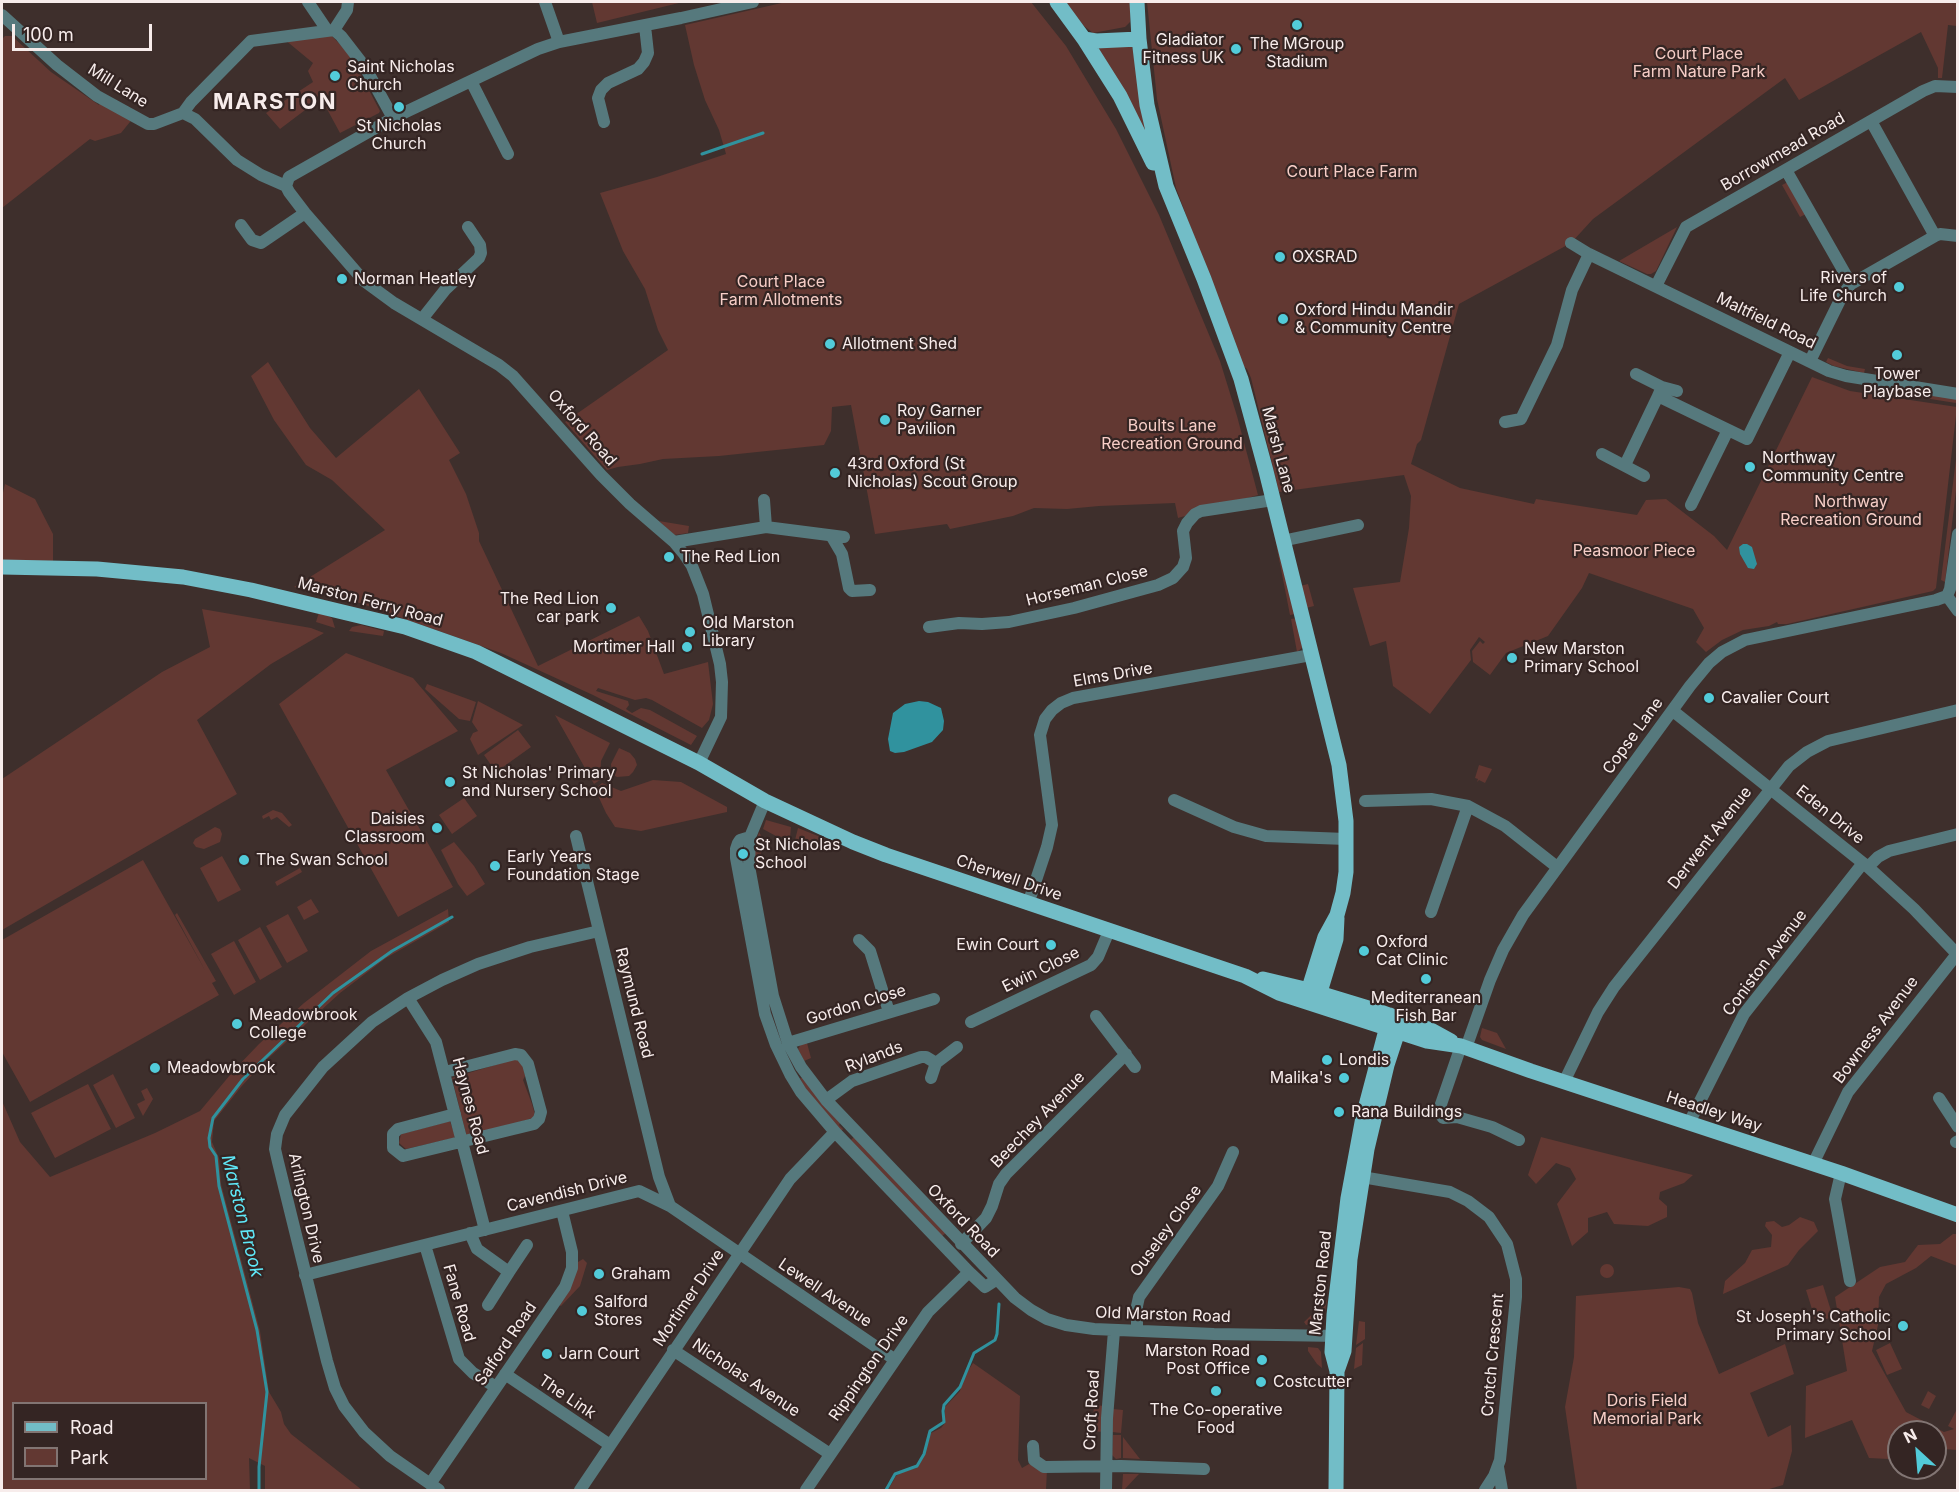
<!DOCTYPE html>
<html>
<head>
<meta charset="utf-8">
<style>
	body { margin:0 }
	#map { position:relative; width:1959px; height:1492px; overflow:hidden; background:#3e2f2c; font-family:Inter,sans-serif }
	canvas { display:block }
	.frame { position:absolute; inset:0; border:3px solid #f7eceb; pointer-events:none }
	.legend { position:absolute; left:12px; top:1402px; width:195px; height:78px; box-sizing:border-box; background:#342523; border:2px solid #827573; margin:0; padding:8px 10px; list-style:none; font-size:18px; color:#f7eceb }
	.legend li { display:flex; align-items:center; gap:12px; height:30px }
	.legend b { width:30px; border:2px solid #827573 }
	.north { position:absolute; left:1887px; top:1420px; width:60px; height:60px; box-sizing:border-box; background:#342523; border:2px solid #827573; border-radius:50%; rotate:334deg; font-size:16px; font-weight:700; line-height:24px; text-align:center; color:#f7eceb }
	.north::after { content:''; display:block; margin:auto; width:21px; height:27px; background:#52cbd9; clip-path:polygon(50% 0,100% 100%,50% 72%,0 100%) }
	.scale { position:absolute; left:12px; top:24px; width:140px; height:27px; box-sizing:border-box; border:3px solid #f7eceb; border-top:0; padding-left:8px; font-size:18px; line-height:21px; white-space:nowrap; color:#f7eceb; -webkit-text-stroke:4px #342523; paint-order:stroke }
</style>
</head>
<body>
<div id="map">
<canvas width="1959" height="1492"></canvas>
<div class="frame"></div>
<ul class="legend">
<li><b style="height:8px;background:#72bdc7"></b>Road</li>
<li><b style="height:16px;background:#623832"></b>Park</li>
</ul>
<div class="north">N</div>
<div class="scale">100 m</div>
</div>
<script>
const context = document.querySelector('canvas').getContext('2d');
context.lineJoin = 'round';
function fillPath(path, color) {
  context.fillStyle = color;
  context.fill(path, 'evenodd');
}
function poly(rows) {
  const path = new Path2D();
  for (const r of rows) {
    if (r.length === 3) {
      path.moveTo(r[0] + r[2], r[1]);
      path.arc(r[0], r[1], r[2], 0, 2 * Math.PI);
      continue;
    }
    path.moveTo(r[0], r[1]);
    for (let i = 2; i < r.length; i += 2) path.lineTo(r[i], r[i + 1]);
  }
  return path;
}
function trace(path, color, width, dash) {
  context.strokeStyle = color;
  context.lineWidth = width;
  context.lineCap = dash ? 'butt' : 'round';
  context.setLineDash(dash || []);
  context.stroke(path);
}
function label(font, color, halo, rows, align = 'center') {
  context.font = font + ' Inter,sans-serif';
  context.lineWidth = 4.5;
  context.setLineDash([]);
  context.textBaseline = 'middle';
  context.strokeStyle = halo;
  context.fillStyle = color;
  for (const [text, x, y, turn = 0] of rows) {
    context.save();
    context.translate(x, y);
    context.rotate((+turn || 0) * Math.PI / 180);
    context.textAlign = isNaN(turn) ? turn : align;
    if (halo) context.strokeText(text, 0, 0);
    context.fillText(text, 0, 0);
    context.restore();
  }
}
const green = poly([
	[592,2,683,2,597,23],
	[786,2,1031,2,1066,46,1116,129,1159,215,1220,361,1237,416,1258,495,1178,518,1175,503,1099,506,1067,509,1034,508,1013,516,950,529,947,524,875,534,851,405,832,407,831,431,824,445,719,456,663,459,640,464,618,467,607,470,565,422,668,350,658,330,645,289,623,251,600,193,657,177,726,154,719,130,705,100,694,65,685,25],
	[1064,2,1131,2,1130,22,1125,27,1093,33,1084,26],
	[1147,2,1957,2,1957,26,1948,25,1942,78,1938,78,1938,68,1921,32,1799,100,1785,78,1593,219,1571,243,1459,304,1421,440,1417,444,1411,464,1460,488,1534,504,1536,499,1637,515,1646,500,1666,499,1714,536,1727,550,1812,377,1850,391,1957,407,1936,588,1933,591,1787,624,1778,624,1777,622,1769,626,1743,630,1722,640,1706,652,1696,642,1704,628,1693,609,1589,573,1582,588,1548,636,1506,653,1490,675,1473,662,1472,651,1480,641,1483,644,1485,642,1479,637,1470,650,1471,660,1430,714,1393,686,1386,641,1370,646,1353,588,1400,582,1409,528,1411,496,1404,475,1279,492,1251,378,1247,369,1242,365,1176,188,1157,99],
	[330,34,351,56,380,111,379,113,340,133,321,98,280,129,266,113,313,82,308,71,313,63,284,39],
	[5,36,12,36,51,72,99,105,101,98,134,117,121,133,95,141,90,139,2,208,2,39],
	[1095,46,1132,46,1151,146],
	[1788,182,1806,214,1800,217,1782,185],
	[1677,227,1656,271,1651,274,1647,274,1619,261],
	[1828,358,1847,366,1865,369,1864,373,1834,366,1826,362],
	[268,362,310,428,336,458,419,389,460,453,449,460,466,494,479,533,479,541,538,666,639,616,648,631,664,674,708,662,713,704,709,720,702,728,652,700,646,698,635,700,598,688,596,691,628,701,629,705,626,709,632,713,641,708,650,710,697,736,691,745,593,695,501,653,357,602,294,587,385,530,332,480,306,465,274,420,251,376],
	[1876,370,1913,376,1912,381,1875,375],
	[1873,385,1957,398,1956,403,1872,390],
	[1957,451,1957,482,1945,582,1941,580],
	[5,484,35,499,53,534,53,563,2,563,2,497],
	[659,521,689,526,688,533,674,535],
	[1272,523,1295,614,1290,615],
	[1308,584,1314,606,1306,608,1300,586],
	[202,609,311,628,324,633,271,664,197,720,237,794,2,930,2,779,162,672,210,647],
	[319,612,332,618,335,628,316,622],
	[1297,618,1303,647,1297,652,1291,619],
	[361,625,384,631,383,636,349,631,352,627],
	[346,653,413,678,458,731,386,770,453,887,398,917,279,704],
	[427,684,476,702,470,721,459,719,425,689],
	[478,701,523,725,478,755,470,739,473,733,478,731,472,722],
	[555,715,610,743,601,761,600,780,594,784],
	[518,730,531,747,496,772,484,755],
	[619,748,630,753,635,759,637,765,633,772,629,776,617,777,612,774,611,764],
	[1479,765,1492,769,1485,783,1479,780,1477,782,1478,779,1475,778],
	[653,780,681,782,727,807,727,812,641,831,615,827,606,813,595,789,602,783,621,791],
	[464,798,477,816,452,834,439,815],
	[273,810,282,813,292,825,289,827,277,817,271,820,269,816,263,819,262,816],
	[766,820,791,827,790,838,776,836,763,829],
	[215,827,220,829,222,834,220,842,204,849,196,847,193,843,195,839],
	[798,828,828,840,837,845,836,849,826,845,795,840],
	[759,832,764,841,759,862,753,864,755,847],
	[454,842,474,866,485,884,467,896,458,884,441,850],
	[222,856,241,890,218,902,200,868],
	[143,860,206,972,175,915,177,913,216,981,212,983,219,995,30,1102,2,1052,2,940],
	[300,868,302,872,277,886,275,882],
	[311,899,319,912,304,920,297,907],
	[448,909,449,922,386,958,340,993,262,1064,241,1087,214,1121,212,1142,219,1158,221,1184,260,1331,269,1392,281,1412,284,1424,291,1434,362,1490,265,1490,265,1466,249,1458,250,1490,2,1490,2,1101,20,1142,50,1177,155,1133,200,1111,235,1069,259,1044,304,1003,371,951],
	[14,1404,206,1404,206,1478,14,1478],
	[288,914,308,951,287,963,266,926],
	[260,927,282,967,260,980,238,940],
	[234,941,256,982,234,995,211,954],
	[1482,1028,1497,1033,1506,1049,1482,1040,1480,1037],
	[807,1043,811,1058,804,1061,798,1049,801,1044],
	[518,1058,523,1061,525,1076,523,1080,532,1104,535,1115,533,1118,467,1138,452,1078],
	[113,1074,135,1118,116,1128,93,1085],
	[800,1078,803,1078,841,1122,839,1125,843,1129,841,1132,807,1094],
	[88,1084,111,1129,55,1158,31,1113],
	[147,1088,153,1099,143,1116,137,1104,145,1100,141,1091],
	[450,1121,455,1136,454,1138,406,1149,399,1143,401,1134],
	[854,1137,946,1233,942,1236,850,1141],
	[1541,1137,1580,1147,1693,1175,1684,1183,1660,1192,1659,1199,1667,1206,1667,1217,1648,1226,1614,1224,1607,1212,1588,1218,1588,1232,1572,1246,1557,1204,1576,1179,1570,1168,1556,1163,1536,1184,1528,1175],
	[1800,1217,1814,1222,1818,1231,1799,1250,1788,1265,1723,1294,1725,1281,1745,1263,1752,1250,1771,1247,1772,1235,1765,1226,1766,1222,1774,1221,1782,1227,1789,1225],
	[1953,1234,1957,1234,1957,1266,1931,1256,1916,1268,1886,1284,1879,1297,1878,1325,1872,1351,1906,1412,1944,1432,1954,1429,1948,1426,1957,1409,1957,1450,1943,1449,1935,1452,1935,1432,1899,1432,1899,1466,1889,1459,1869,1458,1852,1420,1805,1438,1806,1386,1847,1371,1835,1297,1880,1267,1905,1262,1918,1245,1940,1244],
	[583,1259,587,1263,580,1286,561,1306,559,1305,578,1262],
	[1607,1271,7],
	[1823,1285,1833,1317,1816,1322,1806,1290],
	[1679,1287,1690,1289,1692,1293,1698,1323,1719,1374,1785,1344,1794,1374,1750,1393,1768,1437,1791,1425,1792,1451,1783,1485,1766,1490,1577,1490,1565,1407,1574,1357,1576,1296],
	[1327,1300,1324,1318,1319,1322,1306,1325,1304,1322],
	[1359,1321,1365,1322,1365,1339,1356,1345],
	[1363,1343,1362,1365,1354,1369,1356,1348],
	[1890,1343,1902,1369,1887,1375,1876,1350],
	[1308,1347,1318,1348,1321,1352,1322,1368,1317,1364,1308,1351],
	[973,1363,1020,1396,1018,1460,1022,1468,1029,1464,1047,1469,1046,1490,888,1490,896,1476,900,1473,916,1468,922,1460,931,1433,941,1428,945,1423,945,1407,960,1391,963,1379],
	[1928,1391,1936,1396,1929,1409,1921,1405],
	[1094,1405,1105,1406,1103,1432,1092,1431],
	[1113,1409,1123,1410,1121,1433,1112,1432],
	[1113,1435,1121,1435,1121,1458,1116,1459,1112,1455],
	[1123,1437,1140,1459,1123,1458],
	[1123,1474,1139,1474,1124,1490,1122,1490]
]);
const water = poly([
	[1743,544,1747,544,1752,547,1757,564,1754,569,1748,568,1740,554,1739,547],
	[919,701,928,702,941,708,944,721,943,730,932,742,904,752,895,753,890,751,888,739,893,713,905,704]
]);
const stream = poly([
	[702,154,763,133],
	[259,1490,259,1467,267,1392,257,1330,219,1186,216,1156,210,1147,209,1138,213,1118,243,1079,333,993,392,951,452,917],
	[886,1490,895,1474,917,1466,924,1454,930,1431,944,1422,943,1411,944,1405,960,1387,974,1353,995,1340,997,1334,999,1304]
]);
const minor = poly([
	[308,2,327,30],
	[545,2,559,42],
	[2,15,57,65,97,96,148,124,154,124,183,113,195,119,237,160,261,175,286,186],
	[334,30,347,10,348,2],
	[471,81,508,154],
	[183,113,191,102,251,41,334,30,341,36,365,67,393,118],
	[1871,121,1935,236],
	[604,122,598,98,601,90,608,83,638,69,644,62,648,53,645,26],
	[1786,170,1851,284],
	[286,186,289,192,305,213,364,281,394,303,499,365,513,376,601,475,630,504,674,542,684,554,692,566,703,594,720,664,722,682,721,717,699,763],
	[286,186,289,177,393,118,538,49,559,42,681,18,753,2],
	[241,225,252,240,261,243,305,213],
	[1571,243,1589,254,1829,371,1846,376,1958,394],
	[1656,286,1686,227,1923,91,1935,86,1958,87],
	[422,319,445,290,479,258,481,253,480,245,468,227],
	[1810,361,1843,294,1851,284,1935,236,1940,234,1958,236],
	[1636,374,1662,387,1658,396],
	[1662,387,1677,391],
	[1505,422,1521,419,1557,345,1572,290,1589,254],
	[1602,454,1644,476],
	[1625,465,1658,396,1747,439,1790,352],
	[764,500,766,527],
	[1691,505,1728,430],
	[832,537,842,554,849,588,852,591,870,590],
	[1282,541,1358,525],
	[674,542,766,527,844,537],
	[1947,596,1950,589,1958,534],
	[1947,596,1958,611],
	[929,627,959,623,982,624,1009,622,1074,608,1158,585,1173,578,1183,567,1186,558,1183,531,1187,523,1195,514,1201,511,1273,500],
	[1673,711,1868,867,1914,909,1958,955],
	[1174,800,1234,827,1266,836,1346,839],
	[765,801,750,837,749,866,773,996,788,1043,801,1067,826,1100,1015,1298,1031,1310,1047,1319,1066,1325,1094,1329,1214,1334,1340,1336],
	[1365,801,1431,799,1468,806,1505,826,1557,867],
	[576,836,659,1177,670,1206,894,1359],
	[750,837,740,840,738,843,736,849,736,858,765,1014,776,1045,790,1074,801,1092,835,1132,969,1272,985,1287,996,1280],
	[1868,867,1878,857,1889,851,1958,834],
	[1028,904,1047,847,1052,825,1040,735,1045,719,1052,710,1061,703,1073,698,1311,655],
	[1431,912,1468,806],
	[859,940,870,951,889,1012],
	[408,998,436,1042,485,1230],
	[1096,1016,1135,1067],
	[971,1022,1091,965,1098,957,1109,931],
	[788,1043,934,999],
	[1461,1046,1439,1110,1441,1115,1443,1118,1457,1117,1492,1127,1519,1140],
	[1466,1048,1490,980,1503,950,1523,915,1690,686,1709,663,1722,652,1745,640,1936,600,1947,596],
	[445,1072,515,1054,521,1055,528,1064,541,1112,539,1119,534,1124,403,1156,393,1148,393,1134,398,1129,455,1114],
	[931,1078,936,1063,957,1047],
	[1564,1082,1598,1012,1614,987,1789,766,1807,752,1828,741,1958,710],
	[1939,1098,1958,1127],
	[826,1100,852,1081,921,1057,926,1057,936,1063],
	[1689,1123,1744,1014,1863,863],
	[1956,1142,1958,1141],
	[1813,1164,1848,1092,1957,954],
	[1841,1173,1835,1199,1850,1281],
	[1362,1177,1450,1192,1468,1201,1489,1217,1507,1244,1516,1279,1516,1297,1500,1460,1494,1476,1485,1490],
	[470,1233,477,1249,509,1272,488,1305],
	[961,1244,986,1218,992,1206,999,1184,1006,1174,1126,1054],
	[425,1245,459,1359,473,1373,496,1387],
	[509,1272,527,1245],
	[305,1275,639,1191,670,1206],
	[1137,1331,1137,1306,1139,1297,1218,1186,1233,1152],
	[673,1350,830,1454],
	[505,1374,610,1445],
	[1033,1446,1034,1460,1044,1467,1121,1466,1204,1469],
	[1498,1467,1502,1490],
	[430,1484,565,1287,572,1268,572,1252,562,1211],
	[439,1490,390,1456,364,1432,344,1406,335,1388,327,1361,278,1162,275,1149,277,1134,285,1115,323,1067,372,1022,408,998,442,980,478,964,530,947,599,931],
	[580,1490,790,1179,835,1132],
	[806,1490,928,1312,969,1272],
	[1106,1490,1107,1418,1114,1331]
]);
const major = poly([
	[1057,2,1084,39,1120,96,1153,163],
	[1137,2,1139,39,1147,105,1166,186,1204,279,1241,379,1266,471,1339,765,1346,821,1346,872,1343,893,1337,915,1325,937,1305,1001],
	[1084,39,1096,41,1139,39],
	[2,567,97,569,183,577,251,590,405,627,476,652,699,763,765,801,853,842,886,855,1245,976,1279,993,1427,1041,1461,1046,1531,1071,1841,1173,1958,1215],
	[1263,979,1309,990,1378,1011,1431,1030,1451,1041],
	[1317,1002,1336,939,1337,918],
	[1337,1371,1344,1351,1350,1259,1367,1149,1387,1065,1402,1019],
	[1336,1490,1337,1371,1332,1352,1334,1315,1348,1198,1363,1117,1390,1015]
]);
const markers = [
	[1297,25,6,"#52cbd9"],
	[1236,49,6,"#52cbd9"],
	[335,76,6,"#52cbd9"],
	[399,107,6,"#52cbd9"],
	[1280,257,6,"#52cbd9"],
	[342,279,6,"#52cbd9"],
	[1899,287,6,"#52cbd9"],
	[1283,319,6,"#52cbd9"],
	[830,344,6,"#52cbd9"],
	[1897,355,6,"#52cbd9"],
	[885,420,6,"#52cbd9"],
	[1750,467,6,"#52cbd9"],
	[835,473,6,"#52cbd9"],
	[669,557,6,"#52cbd9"],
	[611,608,6,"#52cbd9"],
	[690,632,6,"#52cbd9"],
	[687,647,6,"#52cbd9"],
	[1512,658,6,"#52cbd9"],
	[1709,698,6,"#52cbd9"],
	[450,782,6,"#52cbd9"],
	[437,828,6,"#52cbd9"],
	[743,854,6,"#52cbd9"],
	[244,860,6,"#52cbd9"],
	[495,866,6,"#52cbd9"],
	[1051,945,6,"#52cbd9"],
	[1364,951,6,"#52cbd9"],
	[1426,979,6,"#52cbd9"],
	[237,1024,6,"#52cbd9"],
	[1327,1060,6,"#52cbd9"],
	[155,1068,6,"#52cbd9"],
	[1344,1078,6,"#52cbd9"],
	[1339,1112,6,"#52cbd9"],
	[599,1274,6,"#52cbd9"],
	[582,1311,6,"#52cbd9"],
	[1903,1326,6,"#52cbd9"],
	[547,1354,6,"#52cbd9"],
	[1262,1360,6,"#52cbd9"],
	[1261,1382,6,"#52cbd9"],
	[1216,1391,6,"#52cbd9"]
];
const poiNames = [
	["Gladiator",1224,40,"right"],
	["Fitness UK",1224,58,"right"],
	["The MGroup",1297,44,"center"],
	["Stadium",1297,62,"center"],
	["Saint Nicholas",347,67],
	["Church",347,85],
	["St Nicholas",399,126,"center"],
	["Church",399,144,"center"],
	["OXSRAD",1292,257],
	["Rivers of",1887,278,"right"],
	["Life Church",1887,296,"right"],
	["Norman Heatley",354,279],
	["Oxford Hindu Mandir",1295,310],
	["& Community Centre",1295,328],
	["Allotment Shed",842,344],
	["Tower",1897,374,"center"],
	["Playbase",1897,392,"center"],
	["Roy Garner",897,411],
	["Pavilion",897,429],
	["Northway",1762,458],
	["Community Centre",1762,476],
	["43rd Oxford (St",847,464],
	["Nicholas) Scout Group",847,482],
	["The Red Lion",681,557],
	["The Red Lion",599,599,"right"],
	["car park",599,617,"right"],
	["Old Marston",702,623],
	["Library",702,641],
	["Mortimer Hall",675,647,"right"],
	["New Marston",1524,649],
	["Primary School",1524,667],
	["Cavalier Court",1721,698],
	["St Nicholas' Primary",462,773],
	["and Nursery School",462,791],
	["Daisies",425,819,"right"],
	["Classroom",425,837,"right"],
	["St Nicholas",755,845],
	["School",755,863],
	["Early Years",507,857],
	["Foundation Stage",507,875],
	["The Swan School",256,860],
	["Oxford",1376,942],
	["Cat Clinic",1376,960],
	["Ewin Court",1039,945,"right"],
	["Mediterranean",1426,998,"center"],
	["Fish Bar",1426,1016,"center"],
	["Meadowbrook",249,1015],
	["College",249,1033],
	["Londis",1339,1060],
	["Meadowbrook",167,1068],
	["Malika's",1332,1078,"right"],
	["Rana Buildings",1351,1112],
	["Graham",611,1274],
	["Salford",594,1302],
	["Stores",594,1320],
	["St Joseph's Catholic",1891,1317,"right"],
	["Primary School",1891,1335,"right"],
	["Marston Road",1250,1351,"right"],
	["Post Office",1250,1369,"right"],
	["Jarn Court",559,1354],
	["Costcutter",1273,1382],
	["The Co-operative",1216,1410,"center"],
	["Food",1216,1428,"center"]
];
const parkNames = [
	["Court Place",1699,54],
	["Farm Nature Park",1699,72],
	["Court Place Farm",1352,172],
	["Court Place",781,282],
	["Farm Allotments",781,300],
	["Boults Lane",1172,426],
	["Recreation Ground",1172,444],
	["Northway",1851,502],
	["Recreation Ground",1851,520],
	["Peasmoor Piece",1634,551],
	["Doris Field",1647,1401],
	["Memorial Park",1647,1419]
];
const streetNames = [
	["Mill Lane",118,86,32],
	["Borrowmead Road",1783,152,-30],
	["Maltfield Road",1766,321,26],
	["Oxford Road",582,428,49],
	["Marsh Lane",1278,450,75],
	["Horseman Close",1087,586,-14],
	["Marston Ferry Road",370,602,15],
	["Elms Drive",1113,675,-10],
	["Copse Lane",1633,736,-54],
	["Eden Drive",1830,815,39],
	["Derwent Avenue",1710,838,-52],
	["Cherwell Drive",1009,878,19],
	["Coniston Avenue",1765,963,-53],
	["Ewin Close",1041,970,-26],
	["Raymund Road",634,1003,76],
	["Gordon Close",856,1005,-17],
	["Bowness Avenue",1876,1030,-53],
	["Rylands",874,1057,-21],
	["Haynes Road",470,1106,75],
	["Headley Way",1714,1112,18],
	["Beechey Avenue",1038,1120,-46],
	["Cavendish Drive",567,1192,-14],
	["Arlington Drive",306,1208,77],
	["Oxford Road",963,1221,46],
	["Ouseley Close",1166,1231,-54],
	["Marston Road",1321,1283,-84],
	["Lewell Avenue",825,1293,34],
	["Mortimer Drive",689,1298,-56],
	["Fane Road",459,1303,74],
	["Old Marston Road",1163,1315,2],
	["Salford Road",506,1344,-56],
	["Crotch Crescent",1493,1355,-85],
	["Rippington Drive",869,1368,-55],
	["Nicholas Avenue",746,1378,34],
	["The Link",567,1397,34],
	["Croft Road",1092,1410,-87]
];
const waterNames = [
	["Marston Brook",242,1216,76]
];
const districtNames = [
	["MARSTON",275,102]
];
fillPath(green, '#623832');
fillPath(water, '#30929e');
trace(stream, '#30929e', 3);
trace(minor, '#56797d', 12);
trace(major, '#72bdc7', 15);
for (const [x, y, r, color] of markers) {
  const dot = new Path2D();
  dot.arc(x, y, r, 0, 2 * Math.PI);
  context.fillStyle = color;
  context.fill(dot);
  trace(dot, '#342523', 2);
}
label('16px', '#f7eceb', '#342523', poiNames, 'left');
label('16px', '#f7cec7', '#342523', parkNames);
label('16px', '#f7eceb', '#342523', streetNames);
label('italic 18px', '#5fe8f8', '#342523', waterNames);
context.letterSpacing = '1.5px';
label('bold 22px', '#f7eceb', '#342523', districtNames);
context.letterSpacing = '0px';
</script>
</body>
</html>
